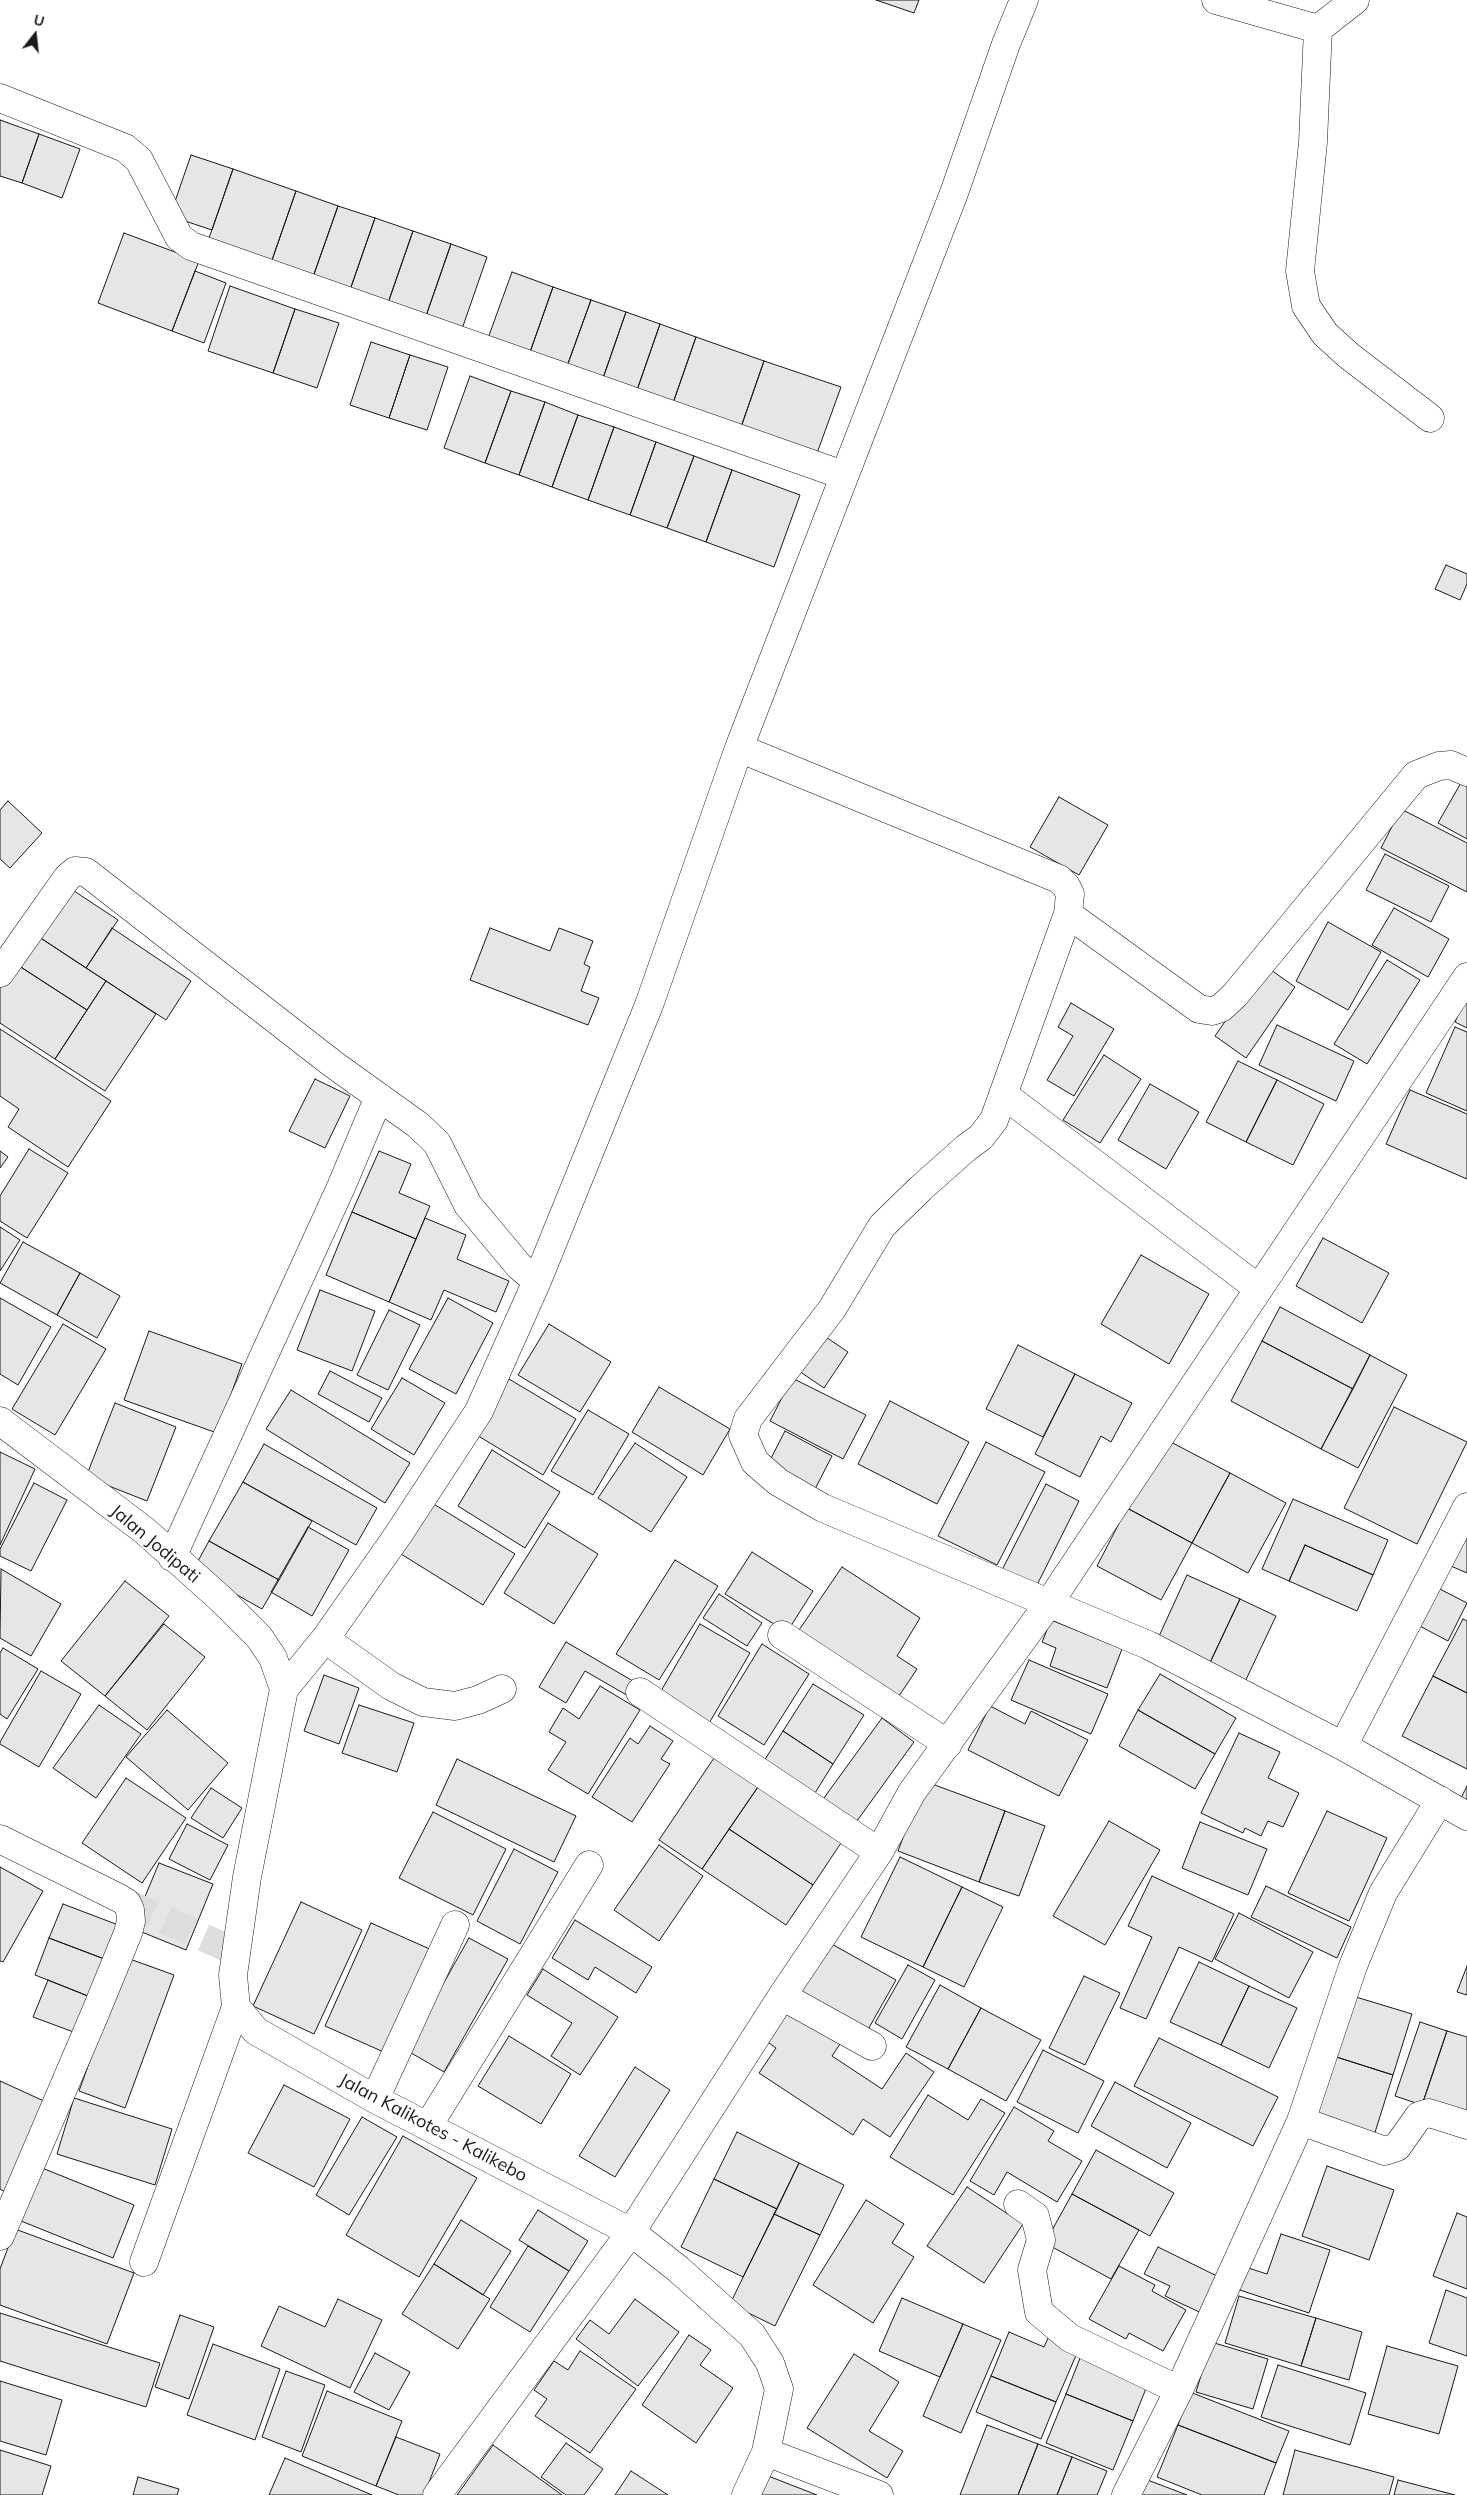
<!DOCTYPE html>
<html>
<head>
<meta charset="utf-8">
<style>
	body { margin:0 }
	#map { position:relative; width:1467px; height:2495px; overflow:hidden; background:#fff; font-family:Mulish,sans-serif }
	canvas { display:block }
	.north { position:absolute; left:10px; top:10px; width:50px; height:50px; -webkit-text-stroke:4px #fff; paint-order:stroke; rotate:16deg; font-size:14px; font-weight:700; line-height:20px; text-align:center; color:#1a1a1a }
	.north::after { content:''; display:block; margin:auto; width:18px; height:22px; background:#1a1a1a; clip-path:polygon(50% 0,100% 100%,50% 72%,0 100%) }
</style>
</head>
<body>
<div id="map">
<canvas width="1467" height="2495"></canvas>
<div class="north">U</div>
</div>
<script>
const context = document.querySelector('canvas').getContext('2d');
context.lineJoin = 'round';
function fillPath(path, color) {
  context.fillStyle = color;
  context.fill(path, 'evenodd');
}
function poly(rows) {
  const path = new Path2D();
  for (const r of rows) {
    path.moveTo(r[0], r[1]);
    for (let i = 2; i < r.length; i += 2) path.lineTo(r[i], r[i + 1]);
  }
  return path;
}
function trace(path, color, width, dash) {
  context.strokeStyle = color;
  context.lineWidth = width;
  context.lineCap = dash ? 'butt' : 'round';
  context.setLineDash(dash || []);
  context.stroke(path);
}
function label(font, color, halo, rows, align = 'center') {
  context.font = font + ' Mulish,sans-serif';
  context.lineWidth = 4;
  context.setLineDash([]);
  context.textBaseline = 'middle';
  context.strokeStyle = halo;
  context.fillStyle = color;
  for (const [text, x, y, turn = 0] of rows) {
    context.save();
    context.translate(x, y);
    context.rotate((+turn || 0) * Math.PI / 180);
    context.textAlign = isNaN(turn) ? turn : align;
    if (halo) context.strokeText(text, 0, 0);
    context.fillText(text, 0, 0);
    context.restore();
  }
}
const building = poly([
	[876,0,919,0,914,13,876,0],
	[0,120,39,134,22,183,0,176,0,120],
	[39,134,80,149,62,198,22,183,39,134],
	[191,155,233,169,212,230,170,216,191,155],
	[233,169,296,191,271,263,208,241,233,169],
	[296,191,338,206,313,277,271,263,296,191],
	[338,206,375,218,350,290,313,277,338,206],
	[375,218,413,231,388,303,350,290,375,218],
	[413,231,451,244,426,316,388,303,413,231],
	[124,233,199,261,172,331,98,303,124,233],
	[451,244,487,257,462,329,426,316,451,244],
	[195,271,226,283,204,343,172,331,195,271],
	[512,272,553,287,529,355,487,341,512,272],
	[230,286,295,309,273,373,208,351,230,286],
	[553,287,591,300,566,369,529,355,553,287],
	[591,300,626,312,602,381,566,369,591,300],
	[295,309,339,323,317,388,273,373,295,309],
	[626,312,660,324,636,393,602,381,626,312],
	[660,324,696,337,672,406,636,393,660,324],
	[696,337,764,361,740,430,672,406,696,337],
	[371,342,410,355,389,418,350,405,371,342],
	[410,355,448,367,427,430,389,418,410,355],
	[764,361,841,387,816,456,740,430,764,361],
	[470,376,511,391,485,463,444,448,470,376],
	[511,391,545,402,519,475,485,463,511,391],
	[545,402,578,415,552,487,519,475,545,402],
	[578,415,614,427,588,500,552,487,578,415],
	[614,427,656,442,630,515,588,500,614,427],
	[656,442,694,456,667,528,630,515,656,442],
	[694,456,732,470,706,542,667,528,694,456],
	[732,470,800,495,774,567,706,542,732,470],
	[1446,565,1467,574,1467,584,1460,600,1435,589,1446,565],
	[1462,781,1467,784,1467,839,1438,823,1462,781],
	[1059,797,1108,825,1079,875,1030,847,1059,797],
	[8,801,42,833,10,868,0,859,0,810,8,801],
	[1401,809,1467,843,1467,892,1381,848,1401,809],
	[1385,854,1449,886,1431,922,1366,890,1385,854],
	[65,885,118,920,86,968,33,933,65,885],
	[1394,908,1449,939,1428,977,1372,945,1394,908],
	[1328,922,1381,952,1348,1010,1296,981,1328,922],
	[112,928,191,981,166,1020,86,968,112,928],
	[490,928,550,951,559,928,593,941,584,964,590,967,581,991,599,998,588,1025,470,980,490,928],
	[33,933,106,981,87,1010,13,962,33,933],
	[1387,960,1420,980,1367,1064,1334,1044,1387,960],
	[13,962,87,1010,55,1059,0,1023,0,982,13,962],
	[1264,965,1295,987,1246,1058,1215,1036,1264,965],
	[106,981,156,1014,105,1091,55,1059,106,981],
	[1467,996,1467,1028,1455,1022,1467,996],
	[1071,1003,1114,1029,1074,1096,1047,1080,1073,1036,1058,1027,1071,1003],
	[1277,1025,1354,1061,1336,1101,1259,1065,1277,1025],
	[1455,1027,1467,1032,1467,1111,1426,1093,1455,1027],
	[0,1029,111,1101,68,1167,8,1127,19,1109,0,1096,0,1029],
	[1104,1055,1141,1079,1100,1143,1063,1120,1104,1055],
	[1238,1061,1277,1080,1246,1142,1206,1122,1238,1061],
	[315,1079,350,1096,325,1148,289,1131,315,1079],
	[1277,1080,1324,1104,1293,1165,1246,1142,1277,1080],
	[1150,1084,1199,1112,1166,1169,1118,1140,1150,1084],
	[1410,1090,1467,1114,1467,1179,1386,1144,1410,1090],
	[29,1149,68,1173,27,1238,0,1221,0,1196,29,1149],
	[0,1151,8,1157,0,1168,0,1151],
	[379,1151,411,1164,399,1193,430,1206,416,1239,352,1212,379,1151],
	[352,1212,416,1239,389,1302,326,1275,352,1212],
	[425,1218,466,1235,457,1259,509,1281,496,1312,444,1290,431,1320,389,1302,425,1218],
	[0,1227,20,1240,0,1271,0,1227],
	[1323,1238,1389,1273,1362,1323,1296,1286,1323,1238],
	[23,1242,80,1273,57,1315,0,1283,23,1242],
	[1141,1255,1209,1294,1169,1364,1101,1324,1141,1255],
	[80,1273,120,1296,97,1338,57,1315,80,1273],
	[320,1290,375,1311,352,1371,297,1350,320,1290],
	[0,1298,51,1327,18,1385,0,1374,0,1298],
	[448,1298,493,1323,456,1394,409,1369,448,1298],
	[1280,1307,1370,1355,1353,1389,1262,1341,1280,1307],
	[389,1310,420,1325,388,1390,357,1375,389,1310],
	[63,1324,106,1349,55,1435,12,1409,63,1324],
	[549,1324,611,1362,580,1412,518,1375,549,1324],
	[149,1331,242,1364,217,1433,124,1400,149,1331],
	[817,1331,848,1352,824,1388,793,1367,817,1331],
	[1262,1341,1353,1389,1321,1449,1231,1401,1262,1341],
	[1018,1345,1075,1374,1043,1437,986,1409,1018,1345],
	[1370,1355,1407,1375,1358,1468,1321,1449,1370,1355],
	[330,1371,382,1398,369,1422,318,1394,330,1371],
	[1075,1374,1132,1403,1111,1442,1101,1436,1080,1477,1035,1454,1075,1374],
	[402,1378,445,1403,414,1455,371,1429,402,1378],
	[792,1378,866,1415,843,1459,770,1421,792,1378],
	[509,1379,576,1419,543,1475,475,1434,509,1379],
	[659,1387,730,1429,703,1475,632,1432,659,1387],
	[291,1390,410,1463,385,1503,266,1429,291,1390],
	[890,1401,969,1442,937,1504,858,1464,890,1401],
	[115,1403,176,1427,147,1501,86,1477,115,1403],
	[1394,1407,1467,1442,1417,1544,1344,1508,1394,1407],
	[588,1410,629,1434,593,1495,551,1471,588,1410],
	[785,1431,832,1456,813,1493,766,1468,785,1431],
	[1165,1439,1230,1473,1192,1543,1127,1508,1165,1439],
	[986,1442,1045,1472,997,1565,938,1536,986,1442],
	[635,1443,687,1477,651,1532,598,1498,635,1443],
	[264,1444,377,1508,356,1545,243,1482,264,1444],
	[492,1450,560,1492,525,1548,458,1506,492,1450],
	[0,1452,35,1469,0,1545,0,1452],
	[1230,1473,1286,1503,1248,1573,1192,1543,1230,1473],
	[243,1482,312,1521,279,1580,209,1541,243,1482],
	[34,1483,67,1500,31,1571,0,1556,0,1549,34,1483],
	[1046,1484,1079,1501,1035,1589,1001,1572,1046,1484],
	[1293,1499,1388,1540,1373,1575,1305,1545,1289,1581,1262,1569,1293,1499],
	[432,1503,515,1554,483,1605,401,1554,432,1503],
	[1127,1508,1192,1543,1161,1600,1097,1566,1127,1508],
	[1467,1515,1467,1573,1444,1563,1467,1515],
	[548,1523,598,1554,554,1624,504,1593,548,1523],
	[308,1527,349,1550,312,1616,271,1592,308,1527],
	[209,1541,279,1580,262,1609,193,1570,209,1541],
	[1305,1545,1373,1575,1357,1611,1289,1581,1305,1545],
	[752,1552,813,1591,787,1632,725,1594,752,1552],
	[675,1560,718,1586,659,1680,616,1654,675,1560],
	[842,1567,920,1618,897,1656,917,1669,895,1702,795,1636,842,1567],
	[1,1569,61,1604,31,1656,0,1638,1,1569],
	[1187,1575,1240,1599,1207,1669,1155,1645,1187,1575],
	[125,1581,169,1616,105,1696,61,1661,125,1581],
	[1434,1586,1467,1603,1448,1641,1414,1623,1434,1586],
	[719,1594,762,1623,747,1646,703,1618,719,1594],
	[1240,1599,1276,1616,1243,1686,1207,1669,1240,1599],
	[1463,1619,1467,1621,1467,1693,1433,1676,1463,1619],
	[1051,1620,1122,1649,1107,1688,1050,1666,1056,1648,1042,1642,1051,1620],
	[164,1624,205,1657,147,1730,105,1696,164,1624],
	[700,1624,750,1653,708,1725,658,1696,700,1624],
	[566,1642,638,1684,630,1697,585,1671,566,1703,539,1687,566,1642],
	[762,1644,809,1674,764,1745,718,1716,762,1644],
	[3,1648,38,1669,7,1719,0,1714,0,1653,3,1648],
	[1029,1660,1108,1694,1091,1734,1011,1700,1029,1660],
	[41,1671,81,1694,39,1767,0,1744,0,1742,41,1671],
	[1160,1674,1236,1718,1215,1754,1138,1710,1160,1674],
	[324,1675,359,1688,339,1744,304,1731,324,1675],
	[1433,1676,1467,1693,1467,1769,1402,1736,1433,1676],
	[813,1684,864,1715,833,1764,783,1731,813,1684],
	[600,1686,640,1710,588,1794,548,1770,566,1742,549,1732,563,1708,579,1719,600,1686],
	[99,1705,141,1734,96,1798,53,1768,99,1705],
	[359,1705,414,1723,397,1772,342,1753,359,1705],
	[990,1706,1025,1724,1031,1711,1088,1740,1059,1796,968,1750,990,1706],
	[167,1710,228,1763,188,1810,126,1757,167,1710],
	[1138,1710,1215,1754,1195,1789,1119,1746,1138,1710],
	[882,1718,914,1742,854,1825,821,1802,882,1718],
	[650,1726,673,1741,661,1759,670,1764,632,1822,592,1797,630,1738,638,1744,650,1726],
	[783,1731,833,1764,815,1793,764,1761,783,1731],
	[1239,1733,1280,1752,1268,1778,1299,1793,1283,1827,1268,1821,1261,1836,1245,1828,1243,1833,1201,1813,1239,1733],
	[716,1755,760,1784,702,1869,659,1840,716,1755],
	[457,1759,576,1816,554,1862,436,1805,457,1759],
	[126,1778,186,1818,142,1883,82,1843,126,1778],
	[924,1781,1005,1811,979,1882,898,1851,924,1781],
	[760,1784,843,1840,813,1885,729,1829,760,1784],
	[1467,1786,1467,1814,1456,1808,1467,1786],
	[211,1788,242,1808,223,1838,191,1818,211,1788],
	[1005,1811,1045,1826,1019,1896,979,1882,1005,1811],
	[1327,1811,1387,1838,1349,1921,1288,1893,1327,1811],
	[433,1812,506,1849,473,1915,399,1878,433,1812],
	[1109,1821,1160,1850,1105,1945,1053,1916,1109,1821],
	[1200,1822,1267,1849,1248,1895,1182,1868,1200,1822],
	[187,1824,228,1845,210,1880,169,1859,187,1824],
	[729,1829,813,1885,786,1925,702,1869,729,1829],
	[659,1845,703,1876,659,1941,614,1910,659,1845],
	[514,1849,558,1872,520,1944,477,1921,514,1849],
	[900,1857,962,1887,923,1967,861,1937,900,1857],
	[159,1863,213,1884,186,1950,132,1928,159,1863],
	[0,1867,43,1891,3,1962,0,1961,0,1867],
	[1152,1876,1234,1914,1212,1962,1179,1947,1146,2019,1120,2008,1152,1937,1128,1926,1152,1876],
	[1266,1886,1351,1927,1337,1958,1251,1917,1266,1886],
	[962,1887,1003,1907,964,1987,923,1967,962,1887],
	[301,1902,362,1930,314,2034,253,2006,301,1902],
	[63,1904,121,1926,107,1960,49,1938,63,1904],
	[1239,1913,1313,1952,1289,1998,1215,1959,1239,1913],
	[575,1920,652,1967,636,1993,595,1967,588,1980,552,1958,575,1920],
	[371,1923,432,1950,386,2053,325,2026,371,1923],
	[49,1938,107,1960,93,1998,35,1975,49,1938],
	[469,1938,508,1959,444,2072,406,2050,469,1938],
	[828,1942,896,1980,866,2033,798,1994,828,1942],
	[127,1958,174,1975,125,2108,79,2091,127,1958],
	[1199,1962,1249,1986,1221,2045,1170,2022,1199,1962],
	[908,1965,935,1980,902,2039,875,2023,908,1965],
	[1467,1966,1467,1995,1457,1992,1467,1966],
	[543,1969,618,2017,580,2075,551,2056,572,2023,527,1995,543,1969],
	[1084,1976,1120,1993,1085,2065,1049,2048,1084,1976],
	[48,1980,93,1998,79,2034,33,2017,48,1980],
	[940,1985,981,2008,948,2069,906,2047,940,1985],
	[1249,1986,1297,2008,1269,2068,1221,2045,1249,1986],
	[1346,1994,1412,2014,1393,2075,1327,2054,1346,1994],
	[782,2008,842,2041,832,2056,882,2089,906,2053,934,2072,890,2137,863,2119,853,2135,759,2073,776,2048,762,2038,782,2008],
	[981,2008,1041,2040,1006,2101,948,2069,981,2008],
	[1420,2022,1447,2031,1422,2105,1395,2096,1420,2022],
	[1447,2031,1467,2037,1467,2120,1422,2105,1447,2031],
	[509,2036,571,2074,541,2124,478,2086,509,2036],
	[1159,2038,1278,2097,1253,2146,1134,2086,1159,2038],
	[1043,2050,1104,2081,1078,2133,1017,2102,1043,2050],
	[1327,2054,1393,2075,1372,2142,1306,2121,1327,2054],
	[635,2067,670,2090,615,2177,579,2156,635,2067],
	[0,2081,46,2102,5,2192,0,2189,0,2081],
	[1115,2082,1191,2123,1167,2168,1091,2126,1115,2082],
	[284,2085,350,2119,314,2187,248,2153,284,2085],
	[928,2095,968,2120,981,2099,1005,2113,953,2195,890,2157,928,2095],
	[74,2098,172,2129,155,2185,57,2154,74,2098],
	[1014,2107,1054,2131,1048,2141,1082,2161,1057,2202,1007,2172,994,2195,970,2181,1014,2107],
	[362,2117,397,2137,349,2215,316,2195,362,2117],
	[737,2132,799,2163,777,2209,714,2179,737,2132],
	[403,2136,477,2178,419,2277,346,2235,403,2136],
	[1096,2150,1174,2193,1150,2236,1072,2194,1096,2150],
	[799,2163,844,2185,820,2235,774,2214,799,2163],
	[1327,2166,1394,2190,1369,2260,1302,2236,1327,2166],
	[42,2168,134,2205,113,2258,21,2221,42,2168],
	[714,2179,777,2209,743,2277,681,2247,714,2179],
	[967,2187,1023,2224,984,2283,927,2246,967,2187],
	[1072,2194,1139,2230,1111,2279,1045,2243,1072,2194],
	[866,2200,904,2224,892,2243,914,2257,873,2323,813,2285,866,2200],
	[538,2210,588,2241,569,2271,519,2240,538,2210],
	[1457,2213,1467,2217,1467,2289,1433,2276,1457,2213],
	[774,2214,820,2235,775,2326,730,2304,774,2214],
	[461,2220,511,2251,483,2295,434,2264,461,2220],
	[15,2229,134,2273,107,2344,0,2305,0,2269,15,2229],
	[1281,2234,1330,2250,1309,2313,1237,2289,1245,2267,1267,2274,1281,2234],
	[528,2246,569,2271,530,2332,490,2307,528,2246],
	[1158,2247,1225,2280,1208,2316,1165,2296,1170,2286,1144,2274,1158,2247],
	[434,2264,490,2299,458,2349,402,2314,434,2264],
	[1119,2266,1155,2285,1152,2291,1186,2310,1163,2351,1129,2333,1126,2339,1089,2319,1119,2266],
	[1446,2290,1467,2298,1467,2356,1429,2343,1446,2290],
	[1239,2296,1316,2318,1301,2366,1225,2343,1239,2296],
	[902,2298,963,2324,940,2377,879,2351,902,2298],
	[338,2299,382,2320,350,2388,261,2346,279,2306,325,2327,338,2299],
	[635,2299,679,2332,638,2386,576,2339,590,2320,609,2334,635,2299],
	[0,2313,160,2363,146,2407,0,2361,0,2313],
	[180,2315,214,2327,189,2399,155,2387,180,2315],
	[1316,2318,1362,2332,1349,2380,1301,2366,1316,2318],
	[963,2324,1001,2340,961,2433,923,2416,963,2324],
	[1009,2332,1044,2347,1050,2334,1080,2346,1056,2402,991,2376,1009,2332],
	[689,2335,711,2350,700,2365,733,2388,696,2443,642,2405,689,2335],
	[1211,2342,1268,2359,1253,2409,1196,2392,1211,2342],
	[213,2344,280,2369,255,2440,187,2415,213,2344],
	[1387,2346,1458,2366,1439,2434,1368,2414,1387,2346],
	[580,2351,636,2389,590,2453,535,2416,547,2399,534,2390,554,2361,568,2370,580,2351],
	[375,2353,410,2372,389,2410,354,2392,375,2353],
	[1082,2353,1149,2381,1133,2421,1066,2394,1082,2353],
	[854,2354,899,2382,869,2431,903,2451,887,2478,807,2428,854,2354],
	[1278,2365,1366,2393,1350,2445,1261,2417,1278,2365],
	[286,2371,325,2385,301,2452,262,2437,286,2371],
	[991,2376,1056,2402,1041,2439,976,2412,991,2376],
	[0,2381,62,2400,46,2455,0,2441,0,2381],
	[327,2391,402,2421,376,2486,302,2456,327,2391],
	[1190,2392,1289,2431,1276,2463,1178,2425,1190,2392],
	[1066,2394,1133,2421,1113,2470,1046,2443,1066,2394],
	[987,2425,1038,2444,1018,2495,960,2495,987,2425],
	[1178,2425,1276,2463,1264,2495,1202,2495,1157,2477,1178,2425],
	[396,2437,440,2454,424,2495,399,2495,376,2486,396,2437],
	[566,2443,603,2469,584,2495,566,2495,541,2477,566,2443],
	[1038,2444,1072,2457,1057,2495,1018,2495,1038,2444],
	[493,2445,562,2495,457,2495,493,2445],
	[0,2450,51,2466,42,2495,0,2495,0,2450],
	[1295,2450,1394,2477,1389,2495,1283,2495,1295,2450],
	[1072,2457,1107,2471,1097,2495,1057,2495,1072,2457],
	[285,2458,372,2495,269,2495,285,2458],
	[631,2471,668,2495,615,2495,631,2471],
	[763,2474,817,2495,755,2495,763,2474],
	[138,2477,179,2489,177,2495,133,2495,138,2477],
	[1145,2479,1187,2495,1138,2495,1145,2479],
	[1398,2480,1455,2495,1394,2495,1398,2480]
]);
const minorTunnel = poly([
	[127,1903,236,1952]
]);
const minor = poly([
	[1216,0,1318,29,1355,0],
	[1318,29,1313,142,1300,271,1306,306,1325,334,1348,355,1430,418],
	[0,98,125,148,139,160,179,237,191,246,843,475],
	[739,748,1059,879,1066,886,1070,894,1068,914,994,1120,981,1137,966,1148,921,1188,882,1226,832,1309,748,1419,743,1435,755,1462,778,1482,823,1508,1148,1645,1343,1746,1467,1816],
	[1068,914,1199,1009,1212,1011,1221,1008,1235,995,1416,775,1439,766,1451,765,1467,772],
	[0,973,67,878,75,871,86,872,333,1064,418,1125,437,1143,468,1205,519,1266,537,1281],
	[1003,1094,1259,1289],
	[0,1421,145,1531,222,1600,259,1637,273,1658,284,1689],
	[172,1557,341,1187,379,1097],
	[782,1635,948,1744],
	[325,1639,391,1686,423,1702,455,1706,478,1700,502,1689],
	[640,1692,879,1852],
	[1343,1746,1467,1507],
	[0,1839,119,1898,127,1903,130,1910,131,1921,128,1933,94,2016,0,2236],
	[782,1996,872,2046],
	[375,2099,455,1925],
	[1301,2121,1385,2151,1397,2147,1419,2116,1429,2113,1467,2125],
	[428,2126,589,1865],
	[1018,2204,1035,2216,1041,2240,1032,2270,1039,2312,1070,2338,1179,2390],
	[144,2262,236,2007],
	[766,2452,879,2495],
	[437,2495,631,2232,782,1996,879,1852,912,1792,1049,1603,1467,977],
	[746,2495,766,2452,779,2389,770,2363,752,2335,678,2269,631,2232,375,2099,256,2031,236,2007,233,1975,247,1877,284,1689,325,1639,398,1535,479,1411,537,1281,649,1005,739,748,954,193,1006,44,1024,0],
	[1126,2495,1179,2390,1301,2121,1353,1966,1383,1893,1440,1800]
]);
const streetNames = [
	["Jalan Jodipati",155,1544,40],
	["Jalan Kalikotes - Kalikebo",433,2128,28]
];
fillPath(building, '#e6e6e6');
trace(building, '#1a1a1a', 1);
trace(minorTunnel, '#ddd', 28, [28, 14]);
trace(minor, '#1a1a1a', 29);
trace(minor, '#fff', 28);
label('18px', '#1a1a1a', '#fff', streetNames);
</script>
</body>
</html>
